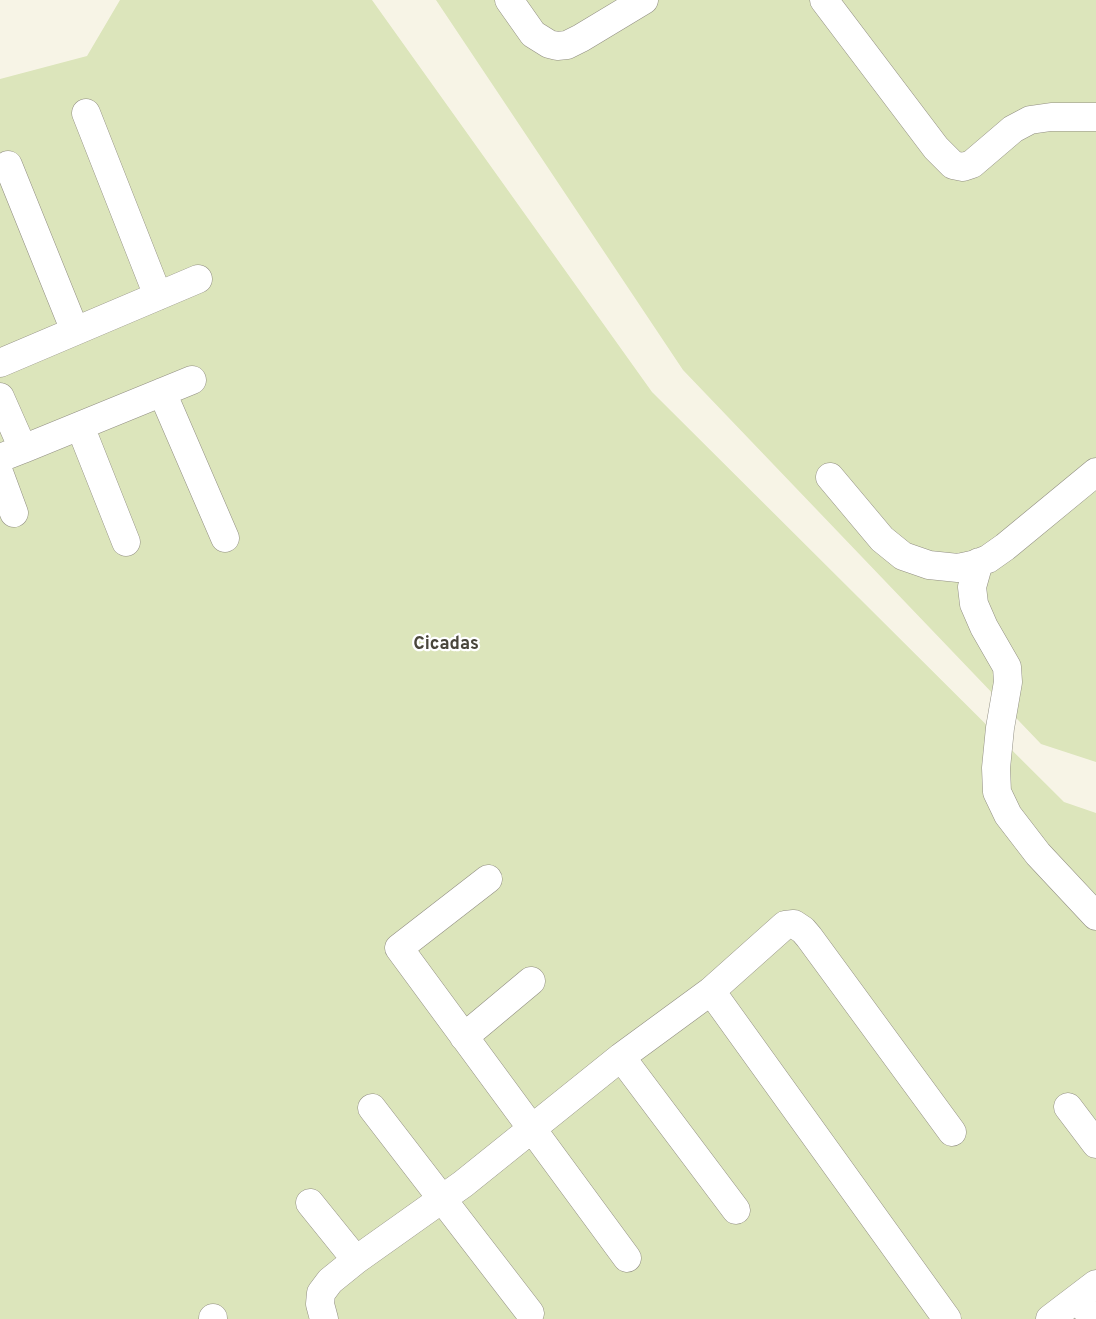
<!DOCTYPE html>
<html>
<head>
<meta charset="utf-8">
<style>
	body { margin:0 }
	canvas { display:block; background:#f7f4e6 }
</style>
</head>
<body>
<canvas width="1096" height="1319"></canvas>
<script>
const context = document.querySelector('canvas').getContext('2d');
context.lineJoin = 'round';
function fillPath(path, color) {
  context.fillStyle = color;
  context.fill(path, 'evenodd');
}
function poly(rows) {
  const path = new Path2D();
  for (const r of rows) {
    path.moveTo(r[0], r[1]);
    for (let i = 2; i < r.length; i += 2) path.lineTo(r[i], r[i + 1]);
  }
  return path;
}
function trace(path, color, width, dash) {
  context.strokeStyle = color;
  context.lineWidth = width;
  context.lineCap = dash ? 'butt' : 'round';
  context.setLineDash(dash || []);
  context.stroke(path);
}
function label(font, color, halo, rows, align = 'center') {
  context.font = font + ' Overpass,sans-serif';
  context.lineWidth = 4.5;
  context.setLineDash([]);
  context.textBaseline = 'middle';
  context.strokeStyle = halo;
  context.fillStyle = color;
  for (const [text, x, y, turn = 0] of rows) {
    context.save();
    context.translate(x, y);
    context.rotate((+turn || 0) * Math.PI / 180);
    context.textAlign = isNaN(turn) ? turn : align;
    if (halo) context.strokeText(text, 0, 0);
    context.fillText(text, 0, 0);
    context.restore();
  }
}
const green = poly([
	[120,0,372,0,652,392,1064,802,1096,813,1096,1319,0,1319,0,79,87,56],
	[436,0,1096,0,1096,762,1041,744,683,370]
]);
const minor = poly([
	[509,0,533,34,549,44,557,46,567,45,581,38,644,0],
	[824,0,936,148,953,165,963,167,972,164,1013,129,1030,120,1051,117,1096,117],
	[86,113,158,296],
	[8,165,75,331],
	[0,363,198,279],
	[162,392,225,538],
	[0,397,23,449,0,458],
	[80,426,126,542],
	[23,449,192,380],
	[0,475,14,513],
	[830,477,882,539,903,556,929,565,958,568,972,565,988,559,1005,547,1096,472],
	[979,562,972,587,974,604,984,627,1007,667,1008,682,1000,728,996,768,997,792,1008,815,1038,854,1096,916],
	[488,879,399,948,627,1258],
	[711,991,785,925,794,924,803,930,809,937,952,1132],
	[464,1037,531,981],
	[621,1057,736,1210],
	[1068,1107,1096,1144],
	[372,1108,530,1313],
	[310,1203,356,1260],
	[1078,1298,1093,1319],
	[213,1318,213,1319],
	[324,1319,320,1304,321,1293,330,1281,356,1260,463,1184,621,1057,711,991,947,1319],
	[1050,1319,1096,1284]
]);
const quarterNames = [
	["Cicadas",446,645]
];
fillPath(green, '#dce5bb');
trace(minor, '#928f83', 29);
trace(minor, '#fff', 28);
label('bold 18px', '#49463b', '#fff', quarterNames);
</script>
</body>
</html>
